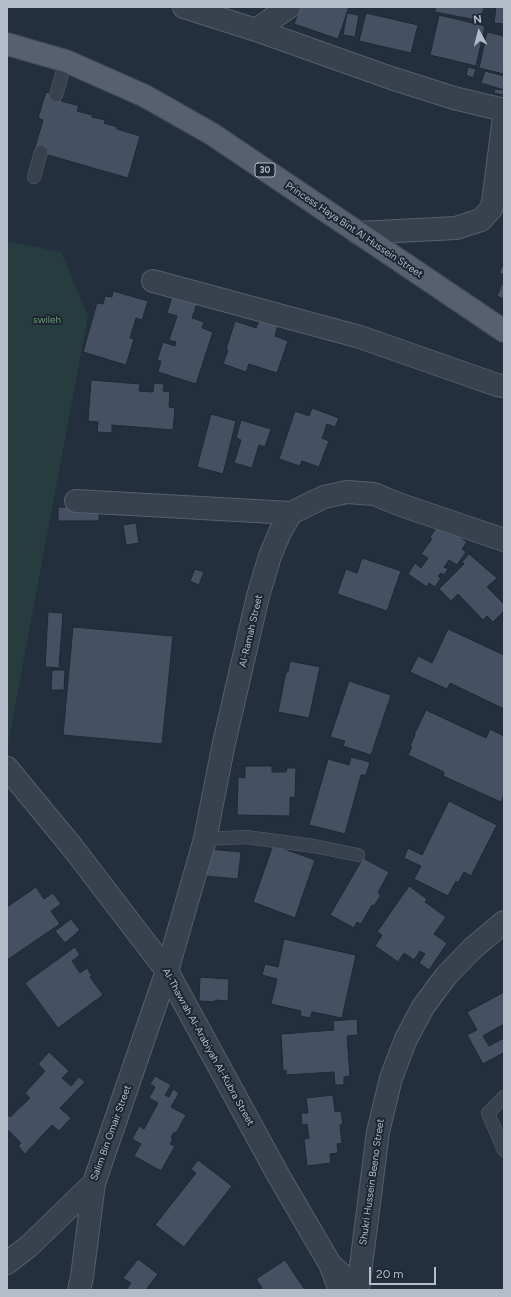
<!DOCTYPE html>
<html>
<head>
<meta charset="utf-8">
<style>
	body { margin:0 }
	#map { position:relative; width:511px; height:1297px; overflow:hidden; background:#242f3e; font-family:Figtree,sans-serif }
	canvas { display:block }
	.frame { position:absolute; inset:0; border:8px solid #b4bcc9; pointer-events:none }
	.north { position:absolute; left:459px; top:12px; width:40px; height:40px; -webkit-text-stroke:3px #1d2633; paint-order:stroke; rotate:353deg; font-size:11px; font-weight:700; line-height:16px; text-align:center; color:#b4bcc9 }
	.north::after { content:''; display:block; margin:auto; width:14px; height:18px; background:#b4bcc9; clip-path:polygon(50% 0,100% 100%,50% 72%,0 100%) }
	.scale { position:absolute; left:369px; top:1267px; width:67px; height:18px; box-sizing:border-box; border:2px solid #b4bcc9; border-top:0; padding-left:5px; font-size:12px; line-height:14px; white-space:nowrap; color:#b4bcc9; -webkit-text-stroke:3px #1d2633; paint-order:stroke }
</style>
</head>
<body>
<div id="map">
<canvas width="511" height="1297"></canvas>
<div class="frame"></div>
<div class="north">N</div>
<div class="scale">20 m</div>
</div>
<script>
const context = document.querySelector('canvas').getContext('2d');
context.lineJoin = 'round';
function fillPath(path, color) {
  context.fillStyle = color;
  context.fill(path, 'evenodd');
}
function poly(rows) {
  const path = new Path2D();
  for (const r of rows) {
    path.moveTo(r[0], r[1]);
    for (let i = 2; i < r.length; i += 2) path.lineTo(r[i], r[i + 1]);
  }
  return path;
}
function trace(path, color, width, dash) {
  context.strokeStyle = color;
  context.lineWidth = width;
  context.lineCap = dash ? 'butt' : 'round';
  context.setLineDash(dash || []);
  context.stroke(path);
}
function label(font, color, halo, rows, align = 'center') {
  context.font = font + ' Figtree,sans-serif';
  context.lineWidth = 4;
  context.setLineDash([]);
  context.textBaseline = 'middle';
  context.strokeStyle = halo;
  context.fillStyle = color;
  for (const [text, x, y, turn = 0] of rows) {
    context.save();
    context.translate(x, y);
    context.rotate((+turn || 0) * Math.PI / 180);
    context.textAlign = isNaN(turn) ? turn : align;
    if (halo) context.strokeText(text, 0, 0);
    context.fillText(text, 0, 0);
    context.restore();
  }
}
const green = poly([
	[7,241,61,252,88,316,8,744,7,743]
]);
const building = poly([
	[300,7,349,7,338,39,294,24,300,7],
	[435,7,484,7,481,21,435,12,435,7],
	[496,7,504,7,504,24,494,23,496,7],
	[347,13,359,15,355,37,343,35,347,13],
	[366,13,418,25,411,53,359,41,366,13],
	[439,15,485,26,476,66,430,55,439,15],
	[487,32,504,36,504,74,479,68,487,32],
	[468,67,476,69,473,78,466,75,468,67],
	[485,71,504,76,504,90,481,83,485,71],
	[495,89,504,90,503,95,494,93,495,89],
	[46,92,62,97,61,101,79,106,77,111,92,115,92,117,105,120,104,123,117,127,117,129,140,136,128,178,34,151,43,120,38,118,46,92],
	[504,262,504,275,499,273,504,262],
	[504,279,504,299,497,296,504,279],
	[113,291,148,301,142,320,136,318,130,338,134,339,126,365,83,352,97,303,103,304,105,296,112,297,113,291],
	[173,294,198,301,192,318,204,322,202,328,213,332,196,384,158,372,161,361,157,360,163,342,175,346,176,342,169,340,177,316,167,313,173,294],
	[260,319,278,325,275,336,288,341,277,373,249,364,246,372,223,364,228,350,226,349,235,321,256,328,260,319],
	[91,380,140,384,139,391,153,392,154,383,164,384,163,391,170,392,169,407,175,408,173,430,112,425,112,433,97,432,98,422,88,421,91,380],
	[312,408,339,418,335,427,327,424,322,438,329,441,319,467,302,461,300,466,279,459,295,411,309,416,312,408],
	[211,414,236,421,223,474,197,467,211,414],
	[241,420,271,429,265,447,259,445,252,468,234,463,241,440,236,438,241,420],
	[58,507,99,508,99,521,58,521,58,507],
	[136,523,139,543,126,545,123,525,136,523],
	[440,523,467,542,462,549,466,552,457,565,449,560,444,567,448,569,444,575,441,573,438,576,441,578,435,587,429,583,427,587,408,574,415,563,421,568,428,558,421,554,432,539,430,537,440,523],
	[469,554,497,578,487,587,504,604,504,611,493,622,487,616,483,620,458,594,451,601,439,589,464,564,462,562,469,554],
	[362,558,401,571,387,611,337,594,346,569,357,573,362,558],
	[195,569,204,572,199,585,190,581,195,569],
	[48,612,63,613,59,668,45,667,48,612],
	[73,627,173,636,162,744,63,735,73,627],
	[448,629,504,655,504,709,450,683,447,689,410,672,418,656,432,663,448,629],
	[290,661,320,667,309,718,278,712,286,672,288,672,290,661],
	[52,670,65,670,64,690,51,690,52,670],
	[349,681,391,695,371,755,343,746,345,741,330,737,349,681],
	[426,710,486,738,490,729,504,736,504,795,501,802,443,776,444,772,408,755,412,747,410,746,415,735,414,735,426,710],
	[351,757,370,762,366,775,361,775,345,834,309,825,328,759,349,765,351,757],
	[245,766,272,766,272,772,286,772,287,768,296,768,295,798,290,797,290,816,237,815,238,777,245,778,245,766],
	[449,801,497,825,471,876,464,872,458,883,456,881,448,896,414,879,421,866,404,858,408,848,422,855,449,801],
	[273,845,315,860,295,918,253,902,273,845],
	[208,849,241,852,238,879,206,876,208,849],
	[363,858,389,872,378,893,381,895,374,906,372,905,361,924,357,922,354,928,330,915,363,858],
	[409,886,427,899,425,902,446,917,434,934,447,943,429,970,419,963,425,954,420,951,414,960,404,953,398,962,375,946,382,935,377,932,409,886],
	[36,887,44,899,53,893,61,904,51,911,60,924,7,960,7,907,36,887],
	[71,919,80,930,65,943,55,931,71,919],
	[284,939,356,955,342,1018,312,1012,310,1018,300,1016,301,1011,271,1004,277,979,262,975,265,964,278,967,284,939],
	[75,947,80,955,72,961,80,973,87,968,92,976,90,977,103,995,58,1028,25,983,75,947],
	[200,977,229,979,228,1001,215,1000,215,1002,199,1001,200,977],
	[504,992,504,1024,483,1036,489,1046,504,1038,504,1055,503,1053,483,1064,467,1035,477,1030,467,1012,504,992],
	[357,1019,358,1035,347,1036,350,1076,344,1077,344,1085,335,1085,334,1072,286,1075,286,1070,283,1071,281,1034,334,1030,333,1021,357,1019],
	[49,1052,69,1071,62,1078,71,1086,79,1077,85,1082,60,1108,71,1118,59,1131,52,1125,25,1154,18,1146,21,1143,7,1129,7,1114,10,1117,30,1098,25,1093,45,1071,38,1064,49,1052],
	[155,1076,171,1085,165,1095,169,1097,173,1089,179,1093,171,1107,186,1115,176,1133,174,1132,171,1138,173,1139,170,1144,175,1146,161,1171,134,1156,141,1144,132,1139,139,1126,144,1129,158,1103,149,1098,155,1087,150,1084,155,1076],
	[333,1095,335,1112,341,1111,343,1124,340,1125,342,1143,337,1144,338,1153,330,1154,331,1163,307,1166,304,1139,309,1138,307,1124,302,1125,301,1113,308,1113,306,1098,333,1095],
	[198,1160,232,1186,184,1247,155,1225,196,1173,191,1169,198,1160],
	[138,1259,158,1274,146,1290,126,1290,131,1283,123,1278,138,1259],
	[285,1260,305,1290,263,1290,256,1279,285,1260]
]);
const service = poly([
	[56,95,66,61],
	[34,177,41,152],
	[205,839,246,837,314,846,358,855],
	[504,1097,488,1113,504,1150]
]);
const minor = poly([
	[184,7,256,30,391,78,454,98,504,110],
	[256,30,289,7],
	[358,233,456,228,481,220,491,209,493,202,504,117],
	[153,281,360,337,497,385,504,386],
	[76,501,291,513],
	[7,1263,29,1246,94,1183,167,971,205,839,224,743,258,596,270,556,280,532,291,513,324,497,347,492,374,494,401,505,504,540],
	[79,1290,82,1277,94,1183],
	[356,1290,358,1289,378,1132,391,1078,406,1039,423,1007,446,976,472,949,504,922]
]);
const tertiary = poly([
	[7,768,73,848,167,971,277,1173,330,1264,340,1290],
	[332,1266,358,1290]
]);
const primary = poly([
	[7,44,66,61,145,96,212,134,504,331]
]);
const shields = [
	[265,170,20]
];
const shieldNames = [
	["30",265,170]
];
const streetNames = [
	["Princess Haya Bint Al Hussein Street",354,230,34],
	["Al-Ramah Street",251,631,-77],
	["Al-Thawrah Al-Arabiyah Al-Kubra Street",208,1047,61],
	["Salim Bin Omair Street",111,1133,-70],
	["Shukri Hussein Beeno Street",372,1182,-82]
];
const parkNames = [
	["swileh",47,320]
];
fillPath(green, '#263c3f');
fillPath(building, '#455162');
trace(building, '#1f2835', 1);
trace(service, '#565f6c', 14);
trace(minor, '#565f6c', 24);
trace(tertiary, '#565f6c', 24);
trace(primary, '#414a57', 24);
trace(service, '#38414e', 13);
trace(minor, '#38414e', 22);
trace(tertiary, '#38414e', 22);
trace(primary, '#56606e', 22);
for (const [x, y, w] of shields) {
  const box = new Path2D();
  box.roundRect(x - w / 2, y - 7, w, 14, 3);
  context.fillStyle = '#1d2633';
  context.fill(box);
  trace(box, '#b4bcc9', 1);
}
label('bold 9px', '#b4bcc9', null, shieldNames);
label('10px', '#b4bcc9', '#1d2633', streetNames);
label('10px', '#6b9a76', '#1d2633', parkNames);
</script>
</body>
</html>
